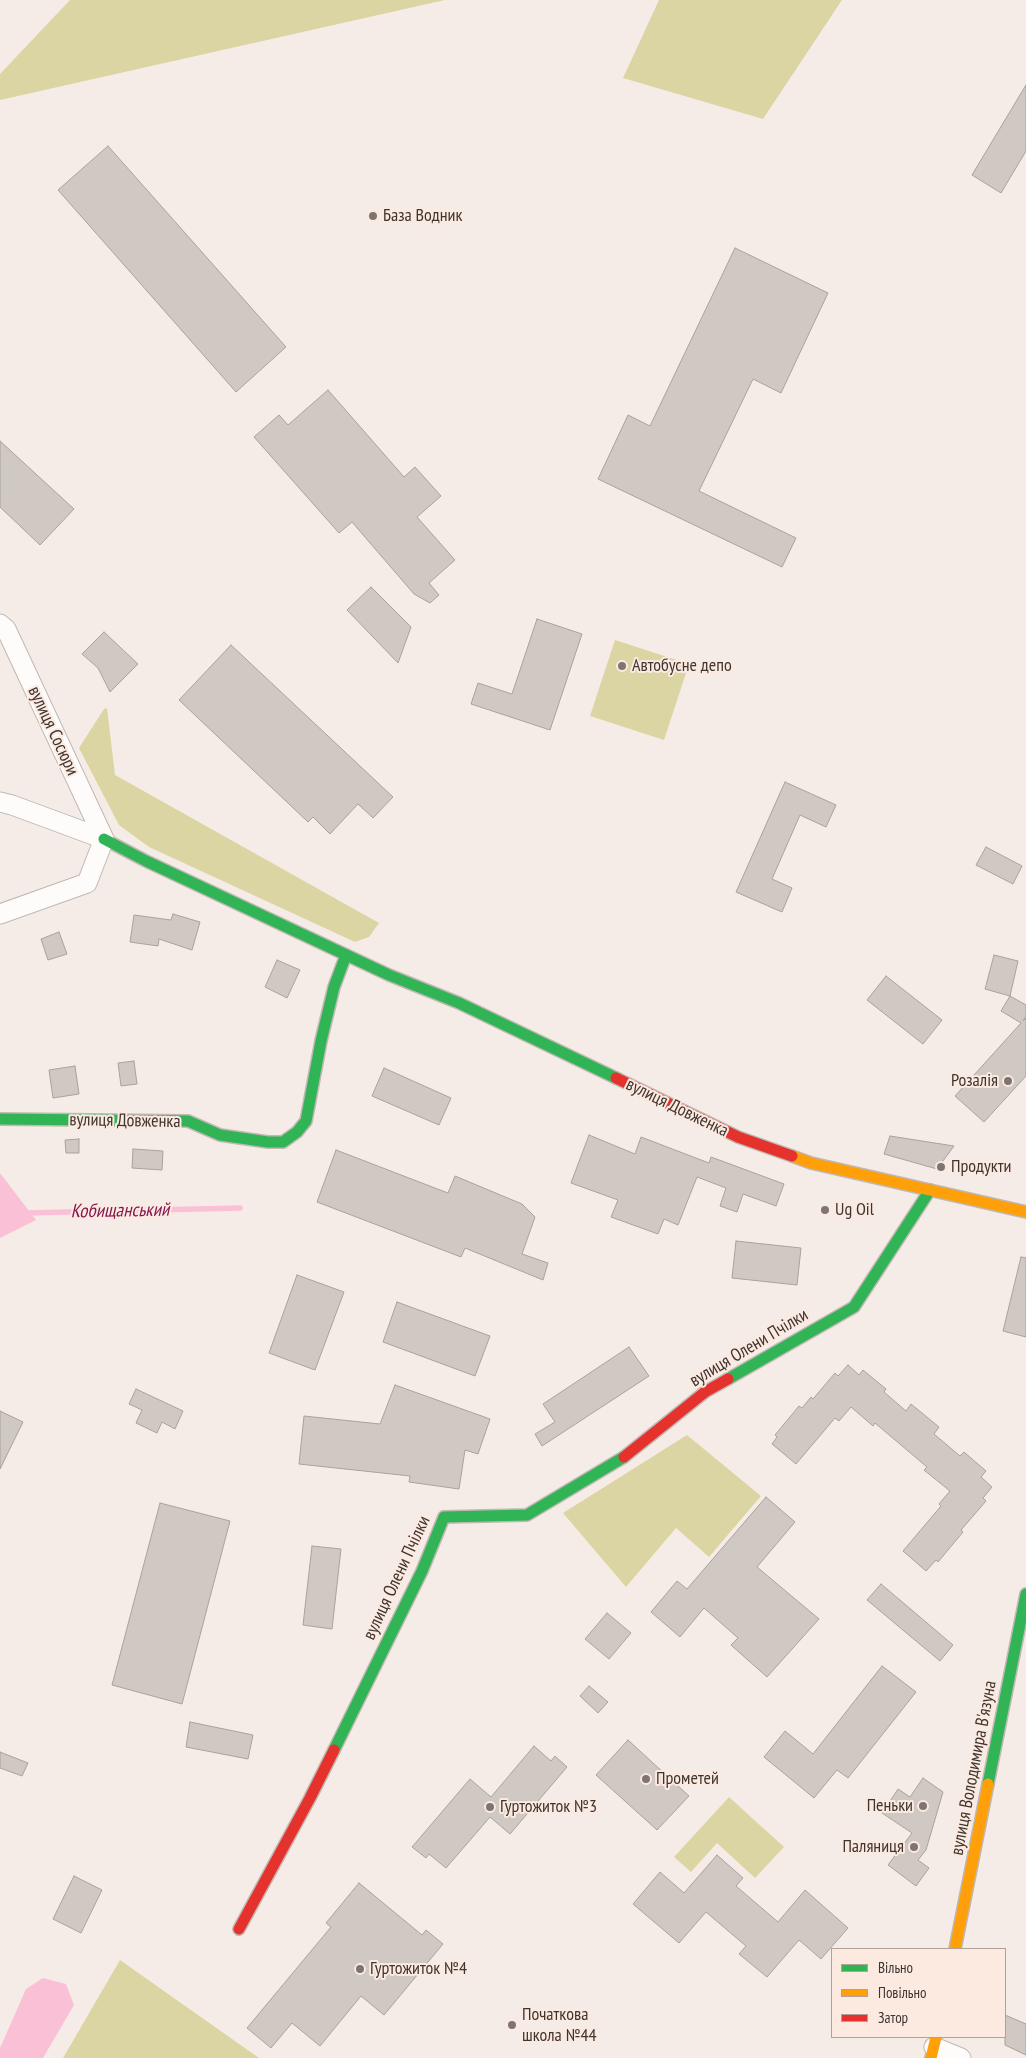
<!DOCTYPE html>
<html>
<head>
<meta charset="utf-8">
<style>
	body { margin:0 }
	#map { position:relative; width:1026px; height:2058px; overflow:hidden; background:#f6ece7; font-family:"PT Sans Narrow",sans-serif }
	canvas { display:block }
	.legend { position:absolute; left:831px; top:1948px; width:175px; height:90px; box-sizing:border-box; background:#fceae1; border:1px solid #b0a29b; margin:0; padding:6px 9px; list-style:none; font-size:15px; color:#3e3531 }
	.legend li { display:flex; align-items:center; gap:10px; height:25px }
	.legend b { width:25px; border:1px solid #b0a29b }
</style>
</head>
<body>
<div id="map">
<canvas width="1026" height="2058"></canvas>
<ul class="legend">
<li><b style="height:6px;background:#30b455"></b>Вільно</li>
<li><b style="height:6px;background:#ff9f0a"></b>Повільно</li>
<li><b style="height:6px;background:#e5322d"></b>Затор</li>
</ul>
</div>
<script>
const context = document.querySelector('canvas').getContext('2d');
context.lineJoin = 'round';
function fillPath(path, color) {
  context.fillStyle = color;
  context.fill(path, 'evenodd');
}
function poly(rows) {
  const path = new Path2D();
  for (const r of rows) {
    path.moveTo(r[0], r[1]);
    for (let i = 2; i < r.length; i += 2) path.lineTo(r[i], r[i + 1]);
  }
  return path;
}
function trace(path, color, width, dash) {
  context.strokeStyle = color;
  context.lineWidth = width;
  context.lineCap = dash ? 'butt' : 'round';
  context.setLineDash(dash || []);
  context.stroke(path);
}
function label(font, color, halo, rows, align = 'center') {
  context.font = font + ' "PT Sans Narrow",sans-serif';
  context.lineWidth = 4;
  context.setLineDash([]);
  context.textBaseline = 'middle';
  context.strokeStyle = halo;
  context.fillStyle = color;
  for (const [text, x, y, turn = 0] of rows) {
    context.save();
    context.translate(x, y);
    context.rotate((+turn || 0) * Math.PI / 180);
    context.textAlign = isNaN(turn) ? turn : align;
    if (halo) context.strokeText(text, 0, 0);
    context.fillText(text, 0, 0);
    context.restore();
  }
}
const green = poly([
	[70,0,445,0,0,100,0,74],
	[659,0,842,0,763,119,623,78],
	[615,640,689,664,664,740,590,716],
	[107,708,115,775,379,923,369,937,355,942,149,847,119,825,79,748,104,709],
	[687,1435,761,1496,709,1557,676,1528,626,1587,563,1513],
	[729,1797,784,1847,755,1878,717,1843,691,1872,674,1857],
	[120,1960,259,2058,63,2058]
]);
const water = poly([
	[0,1173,36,1220,0,1238],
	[43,1978,66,1984,74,2005,43,2058,0,2058,0,2048,26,1989]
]);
const stream = poly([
	[25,1213,240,1208]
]);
const building = poly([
	[1026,85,1026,151,1001,193,972,175,1026,85],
	[108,146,286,347,236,392,58,190,108,146],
	[735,248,828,293,781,393,753,379,699,491,796,538,782,567,598,479,628,415,650,426,735,248],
	[328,390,404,477,415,467,441,496,417,517,455,560,429,583,439,595,430,603,414,594,352,522,339,533,254,437,279,415,288,425,328,390],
	[0,441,74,509,40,545,0,507,0,441],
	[371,587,411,627,398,663,347,610,371,587],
	[537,619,582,634,550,730,471,704,478,683,512,694,537,619],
	[104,632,138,664,110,692,98,668,82,654,104,632],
	[231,645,393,797,373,818,358,804,330,834,313,817,308,822,179,700,231,645],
	[785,782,836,805,826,827,800,815,772,879,792,888,782,912,736,892,785,782],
	[986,847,1022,866,1013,884,976,865,986,847],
	[173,914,200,922,192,950,159,939,158,946,130,942,134,915,171,920,173,914],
	[59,932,67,954,48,960,41,939,59,932],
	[994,955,1018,961,1010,996,985,989,994,955],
	[277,960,300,970,287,998,265,987,277,960],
	[886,976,942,1020,923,1044,867,1000,886,976],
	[1010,996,1026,1005,1026,1016,1023,1021,1026,1018,1026,1076,984,1122,955,1096,1021,1023,1001,1011,1010,996],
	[134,1061,137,1084,121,1086,118,1063,134,1061],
	[75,1066,79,1094,53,1098,49,1070,75,1066],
	[384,1068,451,1098,439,1125,372,1096,384,1068],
	[589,1135,635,1154,641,1137,709,1163,711,1157,784,1184,776,1206,743,1194,737,1212,720,1206,726,1188,697,1177,678,1225,664,1219,658,1234,611,1217,618,1200,571,1183,589,1135],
	[890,1136,954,1146,937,1169,884,1154,890,1136],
	[79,1139,79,1153,66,1153,65,1140,79,1139],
	[133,1149,163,1151,162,1170,132,1168,133,1149],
	[336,1150,448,1193,455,1176,522,1204,535,1217,522,1254,548,1263,543,1280,465,1248,461,1257,317,1202,336,1150],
	[736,1241,801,1248,797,1285,732,1278,736,1241],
	[1021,1257,1026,1258,1026,1337,1003,1331,1021,1257],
	[297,1275,344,1292,315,1370,269,1353,297,1275],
	[397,1302,490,1336,475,1376,383,1342,397,1302],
	[629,1347,649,1376,542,1446,535,1434,555,1422,543,1404,629,1347],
	[848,1365,859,1375,863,1370,886,1389,884,1392,906,1411,911,1404,939,1427,934,1434,960,1456,964,1452,986,1471,981,1477,992,1487,983,1498,986,1501,961,1530,963,1532,938,1562,936,1560,926,1571,903,1551,941,1506,939,1504,950,1491,924,1470,927,1467,875,1423,873,1426,851,1407,839,1421,835,1418,796,1464,772,1444,777,1437,775,1435,799,1406,802,1408,811,1397,813,1399,835,1373,838,1376,848,1365],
	[395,1385,490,1419,478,1454,465,1450,459,1489,409,1482,410,1476,299,1464,304,1416,380,1424,395,1385],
	[136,1389,183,1411,175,1429,162,1422,157,1433,136,1423,142,1410,129,1404,136,1389],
	[0,1411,23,1422,0,1469,0,1411],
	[766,1497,795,1522,757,1567,819,1619,767,1677,731,1645,738,1638,704,1608,680,1637,651,1612,677,1581,687,1589,766,1497],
	[160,1503,230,1521,182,1704,112,1685,160,1503],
	[312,1546,341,1549,332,1629,303,1625,312,1546],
	[881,1584,953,1645,940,1661,867,1600,881,1584],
	[607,1613,631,1633,609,1659,585,1639,607,1613],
	[882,1666,916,1692,848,1778,837,1770,814,1798,764,1757,785,1731,813,1754,882,1666],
	[589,1686,608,1702,598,1713,580,1696,589,1686],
	[190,1722,253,1735,248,1759,186,1747,190,1722],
	[628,1740,689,1796,657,1830,596,1775,628,1740],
	[534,1746,551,1761,555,1756,567,1767,510,1834,490,1817,446,1868,429,1854,426,1858,412,1847,470,1779,491,1797,534,1746],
	[0,1752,28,1763,22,1776,0,1768,0,1752],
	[923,1778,943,1792,926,1850,918,1860,929,1868,916,1886,888,1865,912,1833,882,1813,898,1789,910,1797,923,1778],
	[717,1855,743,1878,736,1886,778,1922,805,1890,848,1928,821,1959,799,1940,767,1977,739,1954,746,1946,706,1912,679,1943,633,1904,660,1872,684,1893,717,1855],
	[74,1876,102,1890,81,1933,53,1919,74,1876],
	[359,1883,422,1935,426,1930,443,1944,384,2015,361,1996,320,2046,292,2023,271,2048,247,2028,331,1927,326,1923,359,1883],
	[1005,2015,1026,2024,1026,2055,1005,2045,1005,2015]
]);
const street = poly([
	[0,624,6,629,104,839],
	[0,802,12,805,104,839],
	[0,914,87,883,104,839],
	[934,2047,961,2058]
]);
const fast = poly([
	[104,839,146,861,389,975,459,1003,616,1078],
	[0,1119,188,1121,220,1135,268,1142,283,1142,297,1132,306,1121,321,1041,334,987,346,955],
	[728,1379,854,1307,930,1190],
	[334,1750,422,1571,444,1517,527,1515,624,1457],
	[988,1784,1026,1594]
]);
const slow = poly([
	[792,1156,811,1163,1026,1212],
	[955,1949,988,1784],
	[931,2058,936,2037]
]);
const jam = poly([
	[616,1078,738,1137,792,1156],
	[624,1457,705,1392,728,1379],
	[239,1929,310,1798,334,1750]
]);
const markers = [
	[373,216,5,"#7e7571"],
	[622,666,5,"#7e7571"],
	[1008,1081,5,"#7e7571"],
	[941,1167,5,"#7e7571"],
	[825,1210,5,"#7e7571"],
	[646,1779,5,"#7e7571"],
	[923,1806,5,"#7e7571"],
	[490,1807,5,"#7e7571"],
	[914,1847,5,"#7e7571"],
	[360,1969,5,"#7e7571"],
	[512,2025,5,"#7e7571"]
];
const poiNames = [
	["База Водник",383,216],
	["Автобусне депо",632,666],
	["Розалія",998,1081,"right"],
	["Продукти",951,1167],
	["Ug Oil",835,1210],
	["Прометей",656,1779],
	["Пеньки",913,1806,"right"],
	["Гуртожиток №3",500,1807],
	["Паляниця",904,1847,"right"],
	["Гуртожиток №4",370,1969],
	["Початкова",522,2015],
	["школа №44",522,2036]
];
const streetNames = [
	["вулиця Сосюри",53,731,65],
	["вулиця Довженка",677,1108,26],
	["вулиця Довженка",125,1121,1],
	["вулиця Олени Пчілки",749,1348,-31],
	["вулиця Олени Пчілки",397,1578,-65],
	["вулиця Володимира В'язуна",974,1768,-79]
];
const waterNames = [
	["Кобищанський",120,1211,-1]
];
fillPath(green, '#dbd5a3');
fillPath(water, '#fac1d6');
trace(stream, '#fac1d6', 5.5);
fillPath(building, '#cfc8c3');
trace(building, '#a8a29c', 1);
trace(street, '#c0b8b3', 21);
trace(fast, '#c0b8b3', 14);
trace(slow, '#c0b8b3', 14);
trace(jam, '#c0b8b3', 14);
trace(street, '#fefcfb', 19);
trace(fast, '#30b455', 11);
trace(slow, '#ff9f0a', 11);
trace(jam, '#e5322d', 11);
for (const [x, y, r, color] of markers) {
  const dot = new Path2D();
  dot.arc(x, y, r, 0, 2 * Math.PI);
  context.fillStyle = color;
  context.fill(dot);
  trace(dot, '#fceae1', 2);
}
label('18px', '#3e3531', '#fceae1', poiNames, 'left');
label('18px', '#3e3531', '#fceae1', streetNames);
label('italic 19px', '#841753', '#fceae1', waterNames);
</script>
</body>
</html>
